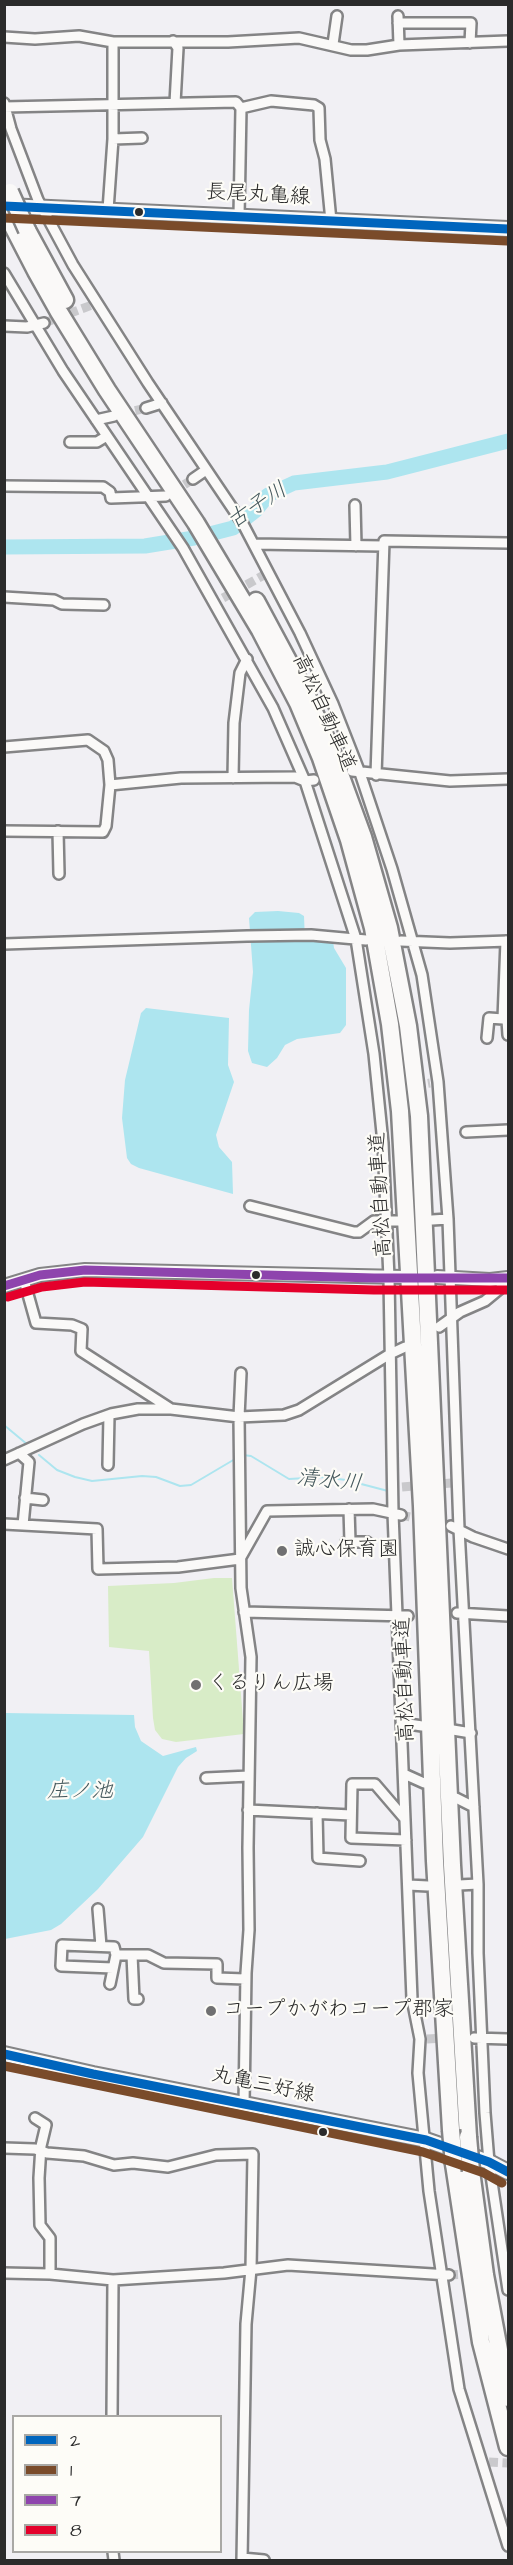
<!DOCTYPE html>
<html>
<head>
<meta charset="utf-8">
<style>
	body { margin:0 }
	#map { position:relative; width:513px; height:2565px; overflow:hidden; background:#f1f0f4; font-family:"Architects Daughter",sans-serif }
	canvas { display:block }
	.frame { position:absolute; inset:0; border:6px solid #2b2b2b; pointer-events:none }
	.legend { position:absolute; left:12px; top:2415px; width:210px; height:138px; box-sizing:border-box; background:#fdfcf7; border:2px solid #a9a8a5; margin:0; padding:8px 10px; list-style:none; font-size:18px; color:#2b2b2b }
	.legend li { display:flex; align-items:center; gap:12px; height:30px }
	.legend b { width:30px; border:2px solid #a9a8a5 }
</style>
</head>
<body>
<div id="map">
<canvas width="513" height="2565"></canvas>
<div class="frame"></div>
<ul class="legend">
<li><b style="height:8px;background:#0065bd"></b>2</li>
<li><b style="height:8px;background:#7a4b2a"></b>1</li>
<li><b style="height:8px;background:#8e44ad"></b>7</li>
<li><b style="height:8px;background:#e4002b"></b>8</li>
</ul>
</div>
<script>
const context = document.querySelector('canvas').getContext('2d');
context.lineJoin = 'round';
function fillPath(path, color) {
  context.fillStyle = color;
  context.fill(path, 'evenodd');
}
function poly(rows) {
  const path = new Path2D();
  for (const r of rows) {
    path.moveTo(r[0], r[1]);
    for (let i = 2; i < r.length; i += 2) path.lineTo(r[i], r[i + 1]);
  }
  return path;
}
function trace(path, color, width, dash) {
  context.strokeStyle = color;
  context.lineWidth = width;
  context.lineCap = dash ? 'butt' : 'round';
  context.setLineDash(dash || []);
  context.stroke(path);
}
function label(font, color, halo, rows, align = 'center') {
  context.font = font + ' "Architects Daughter","Klee One",sans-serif';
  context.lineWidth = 4.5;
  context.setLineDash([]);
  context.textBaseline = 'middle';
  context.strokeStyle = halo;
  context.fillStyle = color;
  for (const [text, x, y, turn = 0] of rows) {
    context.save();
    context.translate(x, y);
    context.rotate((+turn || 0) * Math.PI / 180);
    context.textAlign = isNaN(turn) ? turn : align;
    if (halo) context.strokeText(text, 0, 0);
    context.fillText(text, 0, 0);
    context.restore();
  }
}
const green = poly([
	[214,1578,232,1578,244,1734,176,1742,162,1739,155,1730,153,1718,149,1651,109,1647,108,1586,174,1583]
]);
const water = poly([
	[278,911,299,913,304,916,305,941,333,941,334,948,346,968,346,1025,340,1033,297,1039,285,1045,277,1058,267,1067,252,1063,248,1051,249,1010,253,972,249,918,255,912],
	[146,1008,229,1018,228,1065,234,1082,216,1135,219,1147,232,1162,233,1194,139,1168,131,1164,127,1158,122,1118,125,1080,141,1013],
	[5,1713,134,1715,135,1727,141,1741,163,1756,196,1747,197,1751,186,1758,178,1767,143,1837,98,1889,61,1924,51,1930,5,1939]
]);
const stream = poly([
	[4,1425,28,1445],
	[39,1455,57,1470,75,1477,92,1481,142,1476,156,1477,180,1486,191,1485,235,1459],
	[243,1455,251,1456,289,1479,323,1477,346,1480,388,1491]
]);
const river = poly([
	[4,547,145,546,194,538,233,528,256,510,268,495,294,483,387,472,508,441]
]);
const streetTunnel = poly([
	[44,323,92,305],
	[122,414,146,408],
	[173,492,193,479],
	[223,598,264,575],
	[388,1090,430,1083],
	[402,1487,452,1483],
	[401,1515,425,1520],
	[427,2039,449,2038],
	[449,2275,494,2273],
	[489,2462,508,2463]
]);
const street = poly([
	[398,16,399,45],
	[398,23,471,23,470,43],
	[4,37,35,39,79,36,113,42],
	[173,41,178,48,175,103],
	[333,44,337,16],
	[4,103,11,129,38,200,73,265,148,383,243,524,300,633,333,704,360,773,392,869,422,975,438,1082,448,1219,459,1529,478,1884,478,1953,485,2113,489,2162,508,2290],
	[4,107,236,102,241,108],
	[241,108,271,101,314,105,319,108,320,140,325,159,331,221],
	[113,139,142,138],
	[108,210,113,139,113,42,228,42,299,38,351,50,367,50,399,45,508,41],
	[239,216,241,108],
	[4,273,63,371,183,548,273,708,305,781,356,939,374,1054,383,1143,389,1278,393,1513,412,1999,420,2039,418,2073,429,2191,459,2389,508,2546],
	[4,326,27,327,44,323],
	[146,408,162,403],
	[96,420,114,416],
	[70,442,97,442,107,436],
	[193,479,206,470],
	[4,486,103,487,110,492,111,498,166,496],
	[355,505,356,546],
	[254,544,383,546],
	[4,597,54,600,62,604,104,605],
	[4,747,88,740,104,751,108,760,110,785,106,826,103,832,4,831],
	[352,771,450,781,508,779],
	[376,775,384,541,508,543],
	[233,778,234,723,240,673,247,659],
	[110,785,181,778,295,777,305,781,314,780],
	[58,831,59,874],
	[401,941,450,943,508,941],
	[506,941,503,1019,507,1020,508,1035],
	[4,944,247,936,311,935,366,940],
	[487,1038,489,1018,503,1019],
	[466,1132,508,1130],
	[250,1206,354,1232,359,1232,374,1221,402,1221],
	[432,1220,448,1219],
	[24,1280,36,1323,72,1325,82,1329,81,1351,171,1409],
	[439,1327,460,1312,485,1301,508,1282],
	[241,1373,239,1417,241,1588,251,1657,248,1848,249,1930,246,1973,244,2104],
	[19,1453,29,1462,23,1525],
	[4,1460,83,1424,111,1414,138,1409,171,1409,239,1417,284,1415,299,1410,390,1354,405,1347],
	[108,1465,109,1415],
	[25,1498,43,1500],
	[349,1509,350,1542],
	[4,1524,97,1529,98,1569,178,1567,240,1559],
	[451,1526,473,1537,508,1549],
	[346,1542,367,1542],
	[241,1557,267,1511,373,1509,401,1515],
	[244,1612,408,1616],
	[457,1613,508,1616],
	[402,1723,422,1726],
	[453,1730,471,1733],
	[404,1774,424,1783],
	[206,1778,249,1776],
	[456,1798,474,1807],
	[248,1810,351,1815],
	[317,1813,318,1858,360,1861],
	[405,1819,375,1784,352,1784,351,1838,406,1840],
	[408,1885,428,1886],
	[459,1885,478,1884],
	[98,1909,101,1946],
	[132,1955,134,1999,138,1999],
	[113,1968,61,1966,62,1945,114,1947,116,1955],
	[110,1984,116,1955,148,1955,164,1963,217,1964,217,1978,245,1979],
	[474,2038,508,2039],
	[35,2118,46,2125,41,2146,39,2178,40,2225,50,2238,50,2274],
	[4,2148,35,2149,47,2153,84,2156,114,2165,133,2163,168,2167,216,2155,253,2154,251,2269,246,2324,242,2560],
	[4,2273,50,2274,113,2280,224,2273,288,2265,449,2275],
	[112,2416,113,2280],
	[113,2552,114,2560],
	[242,2558,264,2560]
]);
const secondary = poly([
	[437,1277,490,1280,508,1278],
	[4,1286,40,1275,85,1270,403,1277]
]);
const primary = poly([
	[7,206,508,229],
	[4,2054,93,2074,426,2140,489,2162,508,2172]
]);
const highway = poly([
	[4,209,36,271,59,312,107,390,196,523,260,630,298,703,321,758,349,840,373,928,390,1024,400,1111,422,1506,435,1861,451,2130],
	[27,230,65,300],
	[256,601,308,698,333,755,363,837,389,928,408,1026,419,1116,452,1865,468,2137],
	[454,2164,481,2342,508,2447],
	[471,2171,485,2275,508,2398]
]);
const highwayBridge = poly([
	[10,192,27,230],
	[451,2130,454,2164],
	[468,2137,471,2171]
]);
const bus1 = poly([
	[4,206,508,229],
	[4,2054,93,2074,426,2140,489,2162,508,2172]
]);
const bus2 = poly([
	[4,218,507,241],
	[4,2066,423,2152,484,2173,502,2183]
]);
const bus3 = poly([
	[4,1286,40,1275,85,1270,374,1278,508,1278]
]);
const bus4 = poly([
	[8,1297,42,1287,85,1282,374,1290,508,1290]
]);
const markers = [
	[139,212,5,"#2b2b2b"],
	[256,1275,5,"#2b2b2b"],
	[282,1551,6,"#707071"],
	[196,1685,6,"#707071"],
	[211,2011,6,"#707071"],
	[323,2132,5,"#2b2b2b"]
];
const streetNames = [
	["長尾丸亀線",258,196,3],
	["高松自動車道",323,713,66],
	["高松自動車道",382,1195,-93],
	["高松自動車道",406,1680,-92],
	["丸亀三好線",263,2086,12]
];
const poiNames = [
	["誠心保育園",294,1551],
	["くるりん広場",208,1685],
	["コープかがわコープ郡家",223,2011]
];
const waterNames = [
	["古子川",258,507,-33],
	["清水川",329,1482,6],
	["庄ノ池",80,1792]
];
fillPath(green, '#d8ecc7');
fillPath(water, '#ade5ef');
trace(stream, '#ade5ef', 2);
trace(river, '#ade5ef', 15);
trace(streetTunnel, '#c9c9cc', 9, [9, 4.5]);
trace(street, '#848485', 14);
trace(secondary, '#848485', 16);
trace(primary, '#848485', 18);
trace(highway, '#848485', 21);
trace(street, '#faf9f8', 9);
trace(secondary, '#faf9f8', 12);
trace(primary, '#faf9f8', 14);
trace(highway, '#faf9f8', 16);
trace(highwayBridge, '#848485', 21, []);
trace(highwayBridge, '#faf9f8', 16);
trace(bus1, '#0065bd', 9);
trace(bus2, '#7a4b2a', 9);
trace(bus3, '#8e44ad', 9);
trace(bus4, '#e4002b', 9);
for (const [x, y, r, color] of markers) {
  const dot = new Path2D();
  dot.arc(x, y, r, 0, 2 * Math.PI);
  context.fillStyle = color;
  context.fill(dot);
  trace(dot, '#fdfcf7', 2);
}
label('21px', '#2b2b2b', '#fdfcf7', streetNames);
label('21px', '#2b2b2b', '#fdfcf7', poiNames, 'left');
label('italic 22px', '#44585c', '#fdfcf7', waterNames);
</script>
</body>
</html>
